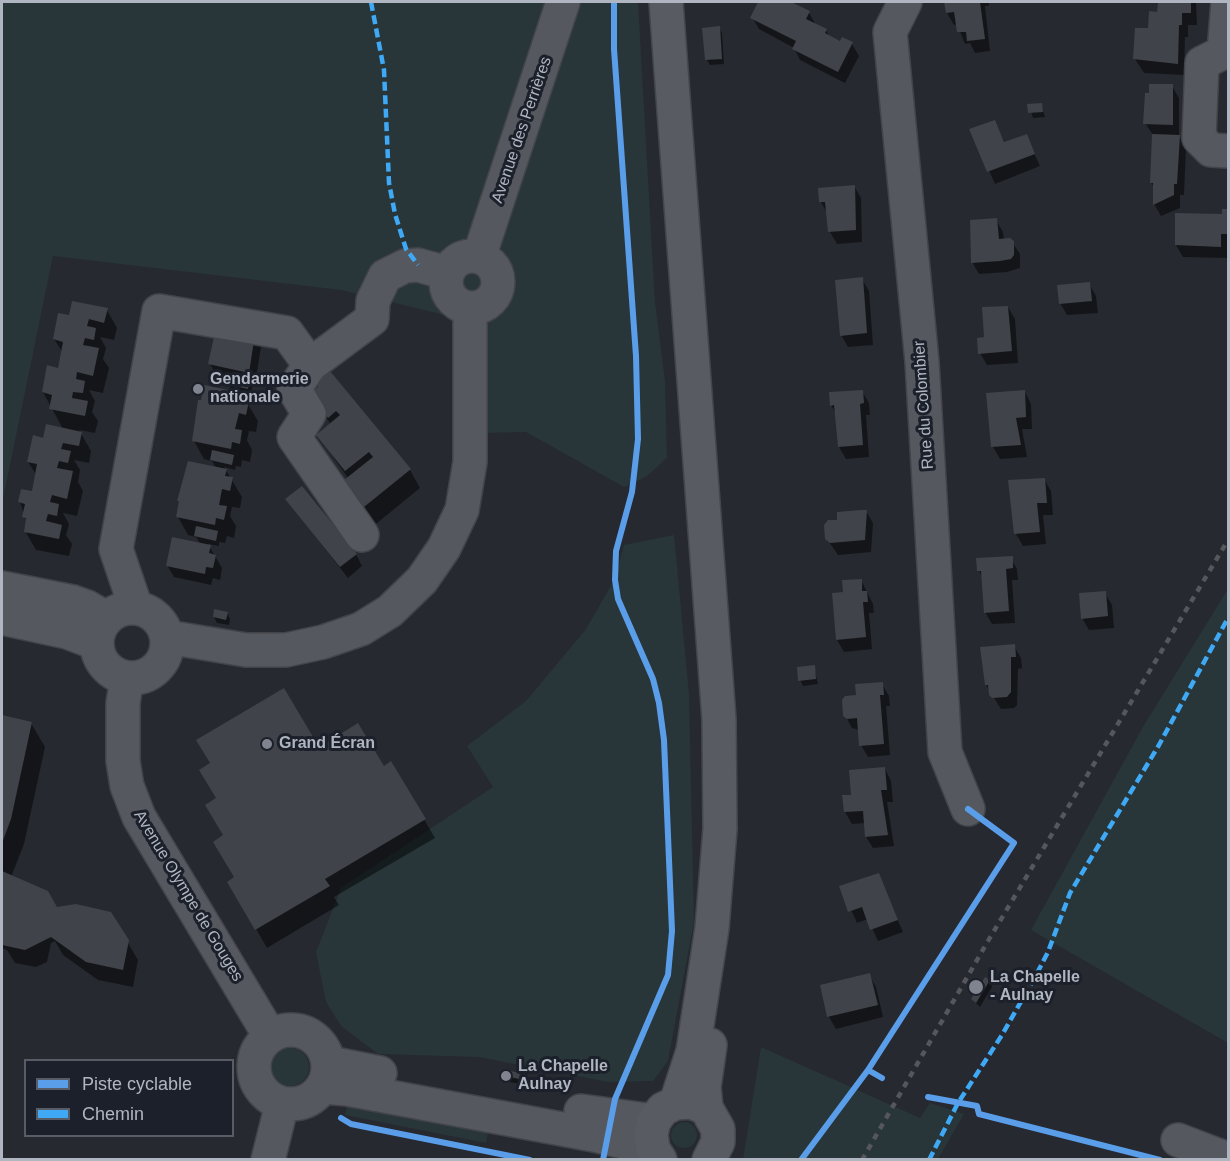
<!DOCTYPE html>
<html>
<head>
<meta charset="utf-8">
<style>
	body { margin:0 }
	#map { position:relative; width:1230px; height:1161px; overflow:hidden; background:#262930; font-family:Helvetica,sans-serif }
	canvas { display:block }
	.frame { position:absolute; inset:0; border:3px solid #b0b5c2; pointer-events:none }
	.legend { position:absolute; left:24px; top:1059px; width:210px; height:78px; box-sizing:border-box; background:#1b202a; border:2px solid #575c67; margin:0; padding:8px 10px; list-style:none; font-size:18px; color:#b0b5c2 }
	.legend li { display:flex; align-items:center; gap:12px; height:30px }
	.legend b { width:30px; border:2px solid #575c67 }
</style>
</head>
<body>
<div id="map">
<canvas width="1230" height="1161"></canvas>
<div class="frame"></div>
<ul class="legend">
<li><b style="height:8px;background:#5a9eea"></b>Piste cyclable</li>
<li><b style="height:8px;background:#3fa9f5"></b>Chemin</li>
</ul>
</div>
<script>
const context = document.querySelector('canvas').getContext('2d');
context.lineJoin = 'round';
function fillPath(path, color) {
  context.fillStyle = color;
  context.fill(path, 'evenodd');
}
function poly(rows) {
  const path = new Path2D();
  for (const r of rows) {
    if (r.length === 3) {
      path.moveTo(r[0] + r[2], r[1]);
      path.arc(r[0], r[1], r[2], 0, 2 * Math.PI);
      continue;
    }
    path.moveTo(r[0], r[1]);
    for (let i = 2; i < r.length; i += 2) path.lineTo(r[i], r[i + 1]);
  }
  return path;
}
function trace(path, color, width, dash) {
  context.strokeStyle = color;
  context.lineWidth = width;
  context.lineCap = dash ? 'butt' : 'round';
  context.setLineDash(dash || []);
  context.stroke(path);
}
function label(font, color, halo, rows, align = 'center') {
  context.font = font + ' Helvetica,sans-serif';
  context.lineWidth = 6;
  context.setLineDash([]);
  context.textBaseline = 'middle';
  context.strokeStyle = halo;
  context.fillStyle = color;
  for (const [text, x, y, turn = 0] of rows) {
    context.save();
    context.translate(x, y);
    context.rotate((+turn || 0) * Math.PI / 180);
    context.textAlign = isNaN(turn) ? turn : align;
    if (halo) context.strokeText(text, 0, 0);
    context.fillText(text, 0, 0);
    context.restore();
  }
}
const green = poly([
	[2,2,638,2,655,302,665,381,667,458,646,477,624,487,526,432,479,433,478,323,341,290,53,256,2,504],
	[674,535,689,694,694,922,668,1061,653,1081,608,1082,479,1057,378,1054,341,1026,326,1002,316,952,341,888,493,787,467,746,526,701,586,629,614,580,624,545],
	[1228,589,1228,1043,1031,930,1144,725],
	[761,1047,920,1118,930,1103,964,1114,938,1159,743,1159],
	[290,1067,19],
	[349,1098,489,1126,486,1143,345,1115],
	[684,1135,13]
]);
const shadow = poly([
	[760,2,783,2,809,13,816,25,826,30,830,38,852,44,859,56,845,83,800,60,794,48,759,29,752,17],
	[946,2,989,2,989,6,985,6,990,51,975,53,970,43,965,44,957,24,954,25,947,13],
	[1159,2,1196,2,1197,25,1188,25,1188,37,1185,37,1184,75,1144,73,1135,59,1159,13],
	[719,28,722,33,724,64,710,65,707,60],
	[1172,86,1179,98,1179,137,1186,148,1184,195,1180,195,1180,208,1161,216,1154,204,1155,188,1151,183,1153,135,1145,123],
	[1041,104,1045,117,1033,118,1029,105],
	[994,121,1005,143,1026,136,1040,166,995,184,971,130],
	[854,186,861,198,862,242,837,244,830,232,828,215,821,202],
	[1223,211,1228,211,1227,258,1183,257,1176,245,1223,216],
	[996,220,1003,232,1004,240,1012,242,1020,254,1020,268,1007,272,979,274,972,262],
	[862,279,869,291,873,345,848,347,841,335],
	[1089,284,1096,296,1098,313,1067,315,1060,303],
	[1008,307,1015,319,1018,363,987,365,980,353,985,338],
	[107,310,117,328,114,340,100,337,106,348,103,359,109,368,103,393,89,390,95,401,92,412,98,421,95,433,79,430,91,451,89,463,74,460,80,470,78,482,83,491,77,516,63,513,69,524,66,535,72,544,69,556,36,550,25,531,27,523,20,502,33,493,37,476,28,462,44,439,63,429,43,392,59,370,63,353,54,339,70,317],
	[254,335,261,347,255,384,253,384,251,393,240,391,258,421,256,432,249,431,247,440,252,450,250,462,242,460,241,467,236,466,235,470,224,467,242,497,240,508,232,507,230,516,236,526,234,538,227,536,225,543,219,542,219,546,208,544,222,568,220,580,213,578,211,585,174,577,167,565,201,545,196,537,188,535,178,517,180,504,179,501,216,468,212,461,204,459,194,441,233,392,228,383,229,378,217,376,210,364,225,341],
	[320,388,410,470,420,488,371,528,348,478,318,435,331,424,322,413],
	[862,391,869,403,870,415,866,415,869,457,846,459,839,447,836,414,831,405],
	[1025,392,1031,404,1032,429,1022,429,1027,457,1000,459,993,447,988,394],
	[1044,479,1051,491,1053,515,1043,515,1046,544,1023,546,1016,534,1010,482],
	[287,500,356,554,362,566,348,578],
	[866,511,873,523,871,552,838,555,827,539,839,521],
	[1010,557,1017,569,1018,580,1012,580,1015,623,992,624,985,612,983,578,979,571],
	[861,580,873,604,874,613,869,613,872,649,844,652,837,640,845,594],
	[1105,593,1112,605,1114,628,1089,630,1082,618],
	[227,613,230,619,229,625,217,623,214,617],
	[1014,646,1021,658,1022,668,1018,669,1017,705,1014,708,1001,709,986,685],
	[814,667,818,684,803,686,800,680],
	[882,684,889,696,890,706,886,706,890,755,868,757,861,745,859,730,852,728,845,715,857,697],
	[2,717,31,723,45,747,24,844,11,877,57,909,110,913,138,960,133,987,98,980,63,955,55,941,51,943,47,962,36,967,15,963,7,950,2,948],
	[318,749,383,768,391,763,435,838,334,897,339,905,267,948,229,882,236,878],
	[885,769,891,781,893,802,887,802,894,846,873,848,866,837,865,823,852,824,845,812,844,796,852,796],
	[878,875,903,932,878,941,868,919,857,923,841,887],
	[869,975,876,987,883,1017,836,1029,829,1017,822,986],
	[989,981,992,987,980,1007,972,999],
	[519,1074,521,1084,510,1082,507,1076]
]);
const building = poly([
	[758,2,791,2,810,11,806,19,827,29,825,33,840,41,842,37,853,42,838,72,792,49,796,41,750,18],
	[944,2,980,2,985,39,967,41,966,32,957,32,954,12,946,13],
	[1158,2,1191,2,1191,13,1182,13,1182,25,1179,25,1178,64,1133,59,1135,28,1148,28,1149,11,1157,12],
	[720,26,722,59,705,60,702,28],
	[1149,84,1173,84,1173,125,1143,124,1145,93,1149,93],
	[1042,103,1043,112,1028,113,1027,104],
	[995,120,1004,142,1027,134,1035,154,987,172,969,129],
	[1152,134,1180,135,1177,184,1174,184,1174,195,1153,205,1153,183,1150,183],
	[855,185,856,230,828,232,825,202,819,202,818,188],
	[1222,209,1228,209,1228,234,1221,234,1221,247,1175,245,1175,213,1222,214],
	[997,218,999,239,1010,238,1014,241,1014,255,1011,259,1000,261,971,263,970,220],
	[863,277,867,333,840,336,835,280],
	[1090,282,1092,301,1059,304,1057,285],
	[72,301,108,308,104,323,89,319,87,326,96,328,94,340,85,338,83,345,99,348,93,376,77,372,76,379,85,381,83,393,73,392,72,398,88,401,85,416,49,409,52,395,42,392,47,365,58,368,63,342,53,339,58,313,69,315],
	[1008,306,1012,351,978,354,977,338,984,337,982,307],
	[227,328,255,334,249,373,208,364,214,337,224,339],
	[330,371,411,469,359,511,339,484,373,457,369,452,345,471,316,435,340,415,336,411,328,418,310,394,318,387,316,383],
	[228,374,250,378,248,389,226,384],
	[204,385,243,393,242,399,249,401,246,415,239,413,235,429,242,430,240,444,232,442,231,449,192,441,198,400,201,400],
	[863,390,864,403,860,404,863,445,838,447,834,405,830,406,829,392],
	[1025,390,1026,417,1016,418,1021,445,991,447,986,393],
	[46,424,82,432,79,446,63,443,61,449,71,451,68,463,59,461,57,468,73,471,67,499,52,495,50,502,59,504,57,516,48,514,46,521,62,525,59,539,24,532,26,518,22,517,25,504,18,502,21,489,32,491,37,464,27,462,33,435,43,438],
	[212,450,234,455,232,465,210,460],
	[188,461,227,469,225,476,233,477,230,491,222,489,219,505,227,506,224,520,216,518,215,525,176,517,179,501,177,501],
	[1045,478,1047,503,1037,503,1040,532,1014,534,1008,480],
	[302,486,357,554,340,567,285,499],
	[861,510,867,510,865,540,830,543,825,539,824,525,828,520,837,520,837,512],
	[196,526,218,531,216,541,194,536],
	[172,537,211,545,209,553,216,555,213,568,206,567,205,574,166,566],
	[1013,556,1013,568,1006,569,1009,611,984,613,981,571,977,571,976,558],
	[862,579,862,591,867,591,868,602,863,602,866,637,836,640,832,593,843,592,842,580],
	[1106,591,1108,616,1081,619,1079,593],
	[214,609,228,612,226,620,213,617],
	[1015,644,1016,657,1011,657,1011,692,1007,697,992,698,989,695,988,685,985,685,980,647],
	[815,665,816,679,798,681,797,667],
	[883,682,884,695,880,695,884,744,859,746,857,718,847,719,843,716,842,700,845,696,856,695,855,684],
	[284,688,319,747,358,723,384,766,391,761,426,819,325,879,330,886,255,930,227,882,234,877,213,842,223,835,205,805,216,798,199,770,210,763,196,740],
	[2,715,32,722,11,819,2,843],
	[885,767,887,790,881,790,888,835,865,837,863,811,844,812,842,795,851,795,849,770],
	[2,871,48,891,57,907,76,904,111,912,129,940,123,970,86,962,51,937,25,950,2,945],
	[879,873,898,920,870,930,862,907,848,912,839,886],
	[870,973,878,1005,827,1017,820,985],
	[985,977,990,980,976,1003,971,999],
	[506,1070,520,1073,519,1079,505,1076]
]);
const minor = poly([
	[905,2,890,32,922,362,945,752,968,809],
	[1224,52,1202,63,1199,138,1211,150,1228,151],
	[1224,52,1228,2],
	[472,282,26],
	[479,257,563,2],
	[362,535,294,437,309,414,294,389,310,365,372,319,373,301,385,276,405,266,418,265,447,273],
	[2,588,73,602,87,607,106,618],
	[136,608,116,549,159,311,287,333,310,365],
	[132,643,35],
	[2,618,67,632,96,643],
	[167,637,246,650,286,650,323,642,361,629,390,611,422,580,444,548,462,510,470,462,470,308],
	[127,678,123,703,123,761,127,786,139,817,270,1036],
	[291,1067,37],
	[329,1063,380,1073],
	[323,1087,347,1089,594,1135,653,1149],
	[581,1111,654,1121],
	[1178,1140,1225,1158],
	[268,1160,282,1104]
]);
const major = poly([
	[666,2,719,719,720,829,712,928,693,1051,676,1103],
	[706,1108,704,1087,710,1045],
	[660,1160,653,1149,651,1134,654,1121,663,1109,676,1103,691,1102,706,1108,718,1129,718,1142,709,1160]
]);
const rail = poly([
	[862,1160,988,941,1228,540]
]);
const quiet = poly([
	[371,2,384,70,389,183,395,214,406,249,418,265],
	[929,1160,958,1103,1002,1035,1035,977,1048,952,1070,893,1159,745,1228,618]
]);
const cycleway = poly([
	[882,1078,868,1070,1014,843,968,809],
	[928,1097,977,1106,979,1114,1160,1160],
	[341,1118,351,1124,530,1160],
	[603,1160,615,1099,668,975,672,931,664,740,659,703,653,679,618,599,615,580,616,551,632,492,638,439,636,356,614,49,614,2],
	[801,1160,868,1070]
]);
const markers = [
	[198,389,6,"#80848f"],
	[267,744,6,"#80848f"],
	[976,987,8,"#80848f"],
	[506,1076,6,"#80848f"]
];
const streetNames = [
	["Avenue des Perrières",522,130,-71],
	["Rue du Colombier",924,405,-94],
	["Avenue Olympe de Gouges",188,896,59]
];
const poiNames = [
	["Gendarmerie",210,380],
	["nationale",210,398],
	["Grand Écran",279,744],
	["La Chapelle",990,978],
	["- Aulnay",990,996],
	["La Chapelle",518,1067],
	["Aulnay",518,1085]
];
fillPath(green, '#283639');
fillPath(shadow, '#0007');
fillPath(building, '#404349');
trace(minor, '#42444a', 36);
trace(major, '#44464d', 36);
trace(minor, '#56585f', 33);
trace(major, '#585b61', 33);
trace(rail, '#55575c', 4.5, [6, 6]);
trace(quiet, '#3fa9f5', 4.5, [9, 4.5]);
trace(cycleway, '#5a9eea', 6);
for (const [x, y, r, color] of markers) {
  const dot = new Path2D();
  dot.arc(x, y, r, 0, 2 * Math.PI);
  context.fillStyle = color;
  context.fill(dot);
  trace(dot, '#1b202a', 2);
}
label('16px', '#b0b5c2', '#1b202a', streetNames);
label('bold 16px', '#b0b5c2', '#1b202a', poiNames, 'left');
</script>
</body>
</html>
